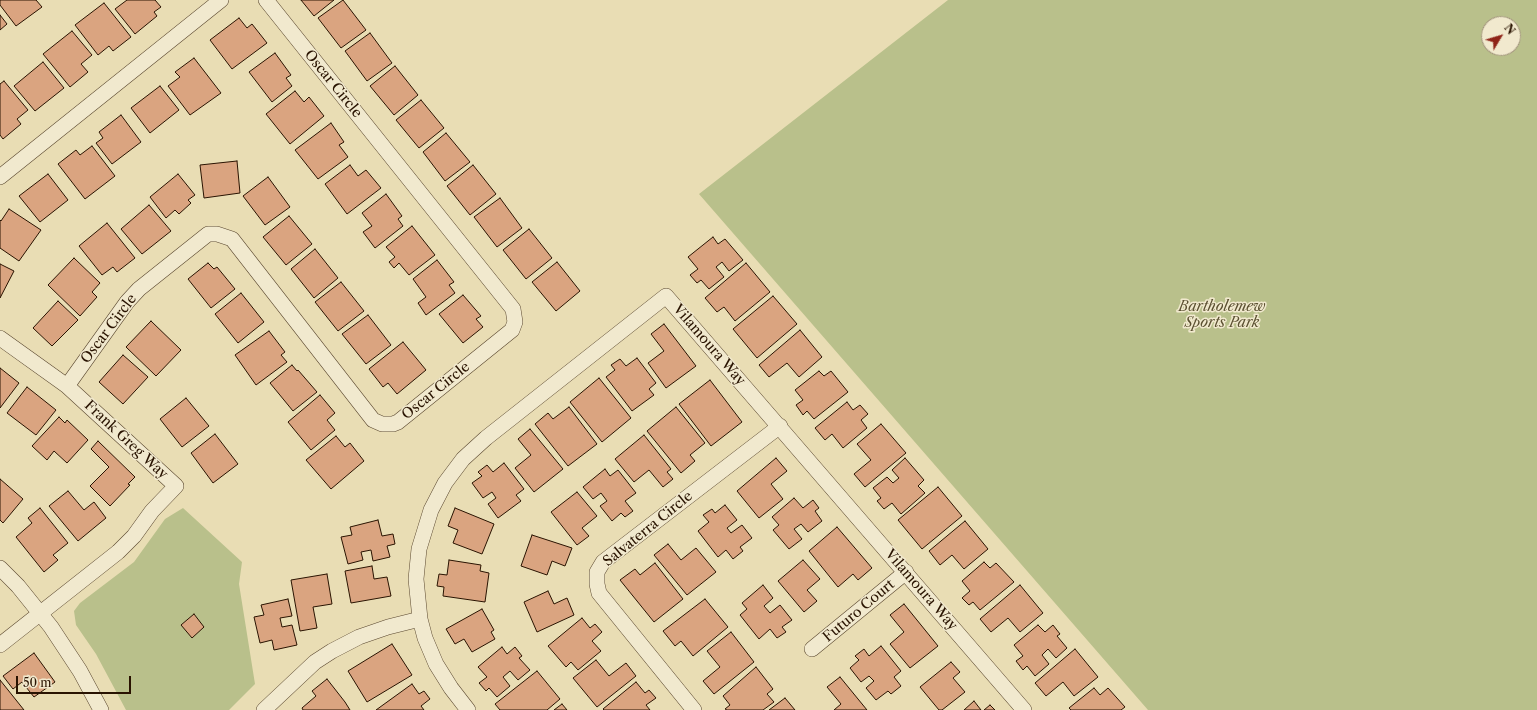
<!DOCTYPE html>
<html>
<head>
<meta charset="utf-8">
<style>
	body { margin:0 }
	#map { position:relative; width:1537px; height:710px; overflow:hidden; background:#e9ddb4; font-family:"Libre Caslon Text",serif }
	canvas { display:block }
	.north { position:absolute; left:1481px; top:16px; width:40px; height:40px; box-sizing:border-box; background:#f1e9ce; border:1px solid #a1937c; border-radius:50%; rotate:52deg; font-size:11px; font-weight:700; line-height:16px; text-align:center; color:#291301 }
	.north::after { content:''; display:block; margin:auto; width:14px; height:18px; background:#8f2418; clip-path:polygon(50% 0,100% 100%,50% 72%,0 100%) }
	.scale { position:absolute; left:16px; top:676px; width:115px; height:18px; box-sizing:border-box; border:2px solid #291301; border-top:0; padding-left:5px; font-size:12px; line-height:14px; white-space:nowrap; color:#291301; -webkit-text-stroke:3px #f1e9ce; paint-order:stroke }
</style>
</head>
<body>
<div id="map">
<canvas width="1537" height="710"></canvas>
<div class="north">N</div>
<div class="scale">50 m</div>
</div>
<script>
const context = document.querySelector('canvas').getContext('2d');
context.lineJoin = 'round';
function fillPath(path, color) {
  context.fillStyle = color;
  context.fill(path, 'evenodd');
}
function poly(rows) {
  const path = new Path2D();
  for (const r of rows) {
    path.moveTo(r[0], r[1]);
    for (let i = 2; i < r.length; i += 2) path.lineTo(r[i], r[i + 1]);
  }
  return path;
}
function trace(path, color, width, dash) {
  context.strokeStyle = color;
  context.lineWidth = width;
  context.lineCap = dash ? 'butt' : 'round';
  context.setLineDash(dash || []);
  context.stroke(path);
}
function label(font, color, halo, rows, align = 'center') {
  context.font = font + ' "Libre Caslon Text",serif';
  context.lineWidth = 3;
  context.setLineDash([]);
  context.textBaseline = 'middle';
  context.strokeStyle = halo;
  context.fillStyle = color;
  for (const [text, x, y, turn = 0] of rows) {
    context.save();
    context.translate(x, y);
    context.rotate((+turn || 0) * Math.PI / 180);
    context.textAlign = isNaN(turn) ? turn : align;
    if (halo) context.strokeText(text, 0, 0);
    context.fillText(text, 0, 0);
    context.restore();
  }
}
const green = poly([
	[948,0,1537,0,1537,710,1148,710,699,194],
	[1489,24,1513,24,1513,48,1489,48],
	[183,508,242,562,239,584,255,684,229,710,126,710,96,654,76,625,74,611,80,603,134,562,165,519]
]);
const building = poly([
	[0,0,36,0,42,7,16,26,0,5,0,0],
	[127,0,155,0,161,7,154,12,157,16,135,34,115,9,127,0],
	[301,0,334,0,314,16,301,0],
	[343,0,366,30,341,48,318,18,343,0],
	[104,3,131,37,113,51,109,46,98,55,75,25,104,3],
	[0,15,7,24,0,30,0,15],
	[239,18,247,28,252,24,267,43,232,69,210,40,239,18],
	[72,31,92,55,81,64,88,72,70,87,43,54,72,31],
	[370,33,392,63,367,81,345,51,370,33],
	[275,53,291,75,286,78,292,86,272,102,249,72,275,53],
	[194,58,221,93,190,115,168,86,180,77,175,72,194,58],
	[43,62,64,88,35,111,14,86,43,62],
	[395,66,418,95,394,115,370,86,395,66],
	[4,81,28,110,17,119,21,124,3,139,0,135,0,84,4,81],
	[160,86,179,110,150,133,131,108,160,86],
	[295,91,304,102,309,97,324,116,290,144,266,114,295,91],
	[421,100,444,128,419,148,396,120,421,100],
	[121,115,141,142,112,164,96,143,103,138,99,132,121,115],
	[331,123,344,142,339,145,348,157,318,179,295,150,331,123],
	[446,133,470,162,445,181,423,152,446,133],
	[92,146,115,176,85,199,58,164,76,150,80,155,92,146],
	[237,161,240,193,204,198,200,165,237,161],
	[350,165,358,176,366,170,381,188,347,214,325,184,350,165],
	[473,165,496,194,470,215,447,186,473,165],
	[48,174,68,200,40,222,19,196,48,174],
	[178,174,195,195,188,200,191,203,179,214,175,210,166,218,150,197,178,174],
	[268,177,290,207,265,225,243,196,268,177],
	[386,194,402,216,398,219,403,226,375,248,363,232,372,226,362,213,386,194],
	[500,198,522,228,497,247,474,217,500,198],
	[149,205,171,231,142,254,121,229,149,205],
	[9,209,41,230,19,261,0,248,0,220,1,221,9,209],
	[289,216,312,244,286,265,263,237,289,216],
	[107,223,135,258,117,272,113,267,102,275,79,246,107,223],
	[412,226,435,255,409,275,399,263,394,268,389,262,395,257,386,247,412,226],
	[529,229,552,258,526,279,503,250,529,229],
	[713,237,718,244,725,239,743,260,729,271,722,262,716,267,724,277,709,289,701,280,697,283,690,275,698,269,688,257,713,237],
	[315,249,338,278,314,298,291,269,315,249],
	[74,258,100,283,92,292,97,297,80,316,48,285,74,258],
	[437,260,454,282,449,285,455,293,426,315,418,303,426,297,413,279,437,260],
	[557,262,580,291,556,311,532,282,557,262],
	[208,263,214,269,217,267,235,289,211,308,188,279,208,263],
	[746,263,770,292,735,321,724,307,717,312,705,298,746,263],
	[0,264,14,271,0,298,0,264],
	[341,282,364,311,338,331,315,302,341,282],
	[241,293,264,322,238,343,215,314,241,293],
	[463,295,481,316,476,319,483,327,463,343,439,314,463,295],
	[773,296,797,324,757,358,733,329,773,296],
	[58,301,78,320,52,346,33,328,58,301],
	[368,315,391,345,366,364,342,334,368,315],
	[151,321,181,350,156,376,126,347,151,321],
	[664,324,696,366,666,388,648,363,664,351,651,334,664,324],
	[800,330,822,357,799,377,787,363,769,377,759,365,800,330],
	[269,331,285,352,281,355,287,362,256,385,235,355,269,331],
	[403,342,426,370,397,394,388,383,383,387,369,369,403,342],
	[123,355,148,377,123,404,99,382,123,355],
	[637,358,656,383,649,389,654,395,632,411,606,377,615,370,611,365,620,359,626,366,637,358],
	[292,365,297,371,298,370,317,392,293,411,270,383,292,365],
	[0,368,19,383,0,408,0,368],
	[819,371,824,376,831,371,848,392,814,419,807,411,803,415,796,405,803,400,795,390,819,371],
	[599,378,631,418,602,442,570,402,599,378],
	[710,380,742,422,711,446,679,404,710,380],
	[27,387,56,410,36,435,7,413,27,387],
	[320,395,335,413,327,420,335,430,311,450,288,422,320,395],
	[186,398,209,426,182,447,160,419,186,398],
	[847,402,853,410,860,405,868,414,861,420,867,428,843,448,832,434,825,440,815,428,847,402],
	[569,407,597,444,568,466,535,424,548,413,553,419,569,407],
	[676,407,705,443,690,455,695,461,681,473,647,431,676,407],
	[59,417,65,423,67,420,88,440,67,463,54,451,47,460,32,446,59,417],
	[881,424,906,453,865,487,854,474,871,460,857,444,881,424],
	[530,429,563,469,534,492,515,468,531,455,518,439,530,429],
	[215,434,238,464,213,483,191,453,215,434],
	[644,435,671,469,667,472,673,479,663,487,649,470,634,482,615,459,644,435],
	[336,436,345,447,350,443,364,461,331,489,306,460,336,436],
	[98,441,135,477,128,484,130,485,110,506,90,486,109,467,91,449,98,441],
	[776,458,787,471,771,484,783,499,759,518,737,491,776,458],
	[905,458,924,480,918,486,925,493,901,514,892,503,884,509,877,501,881,498,873,488,887,477,893,483,899,478,892,470,905,458],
	[504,463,524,489,516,495,521,501,498,518,488,504,496,498,492,492,483,498,472,483,482,476,478,472,487,465,493,472,504,463],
	[605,469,610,476,618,470,636,493,625,501,633,511,625,517,621,513,612,521,600,506,607,501,601,493,593,499,583,487,605,469],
	[0,479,23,499,3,523,0,520,0,479],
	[938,487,962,516,922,549,898,520,938,487],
	[68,491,84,510,94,502,106,518,78,541,49,506,68,491],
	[577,492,597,516,582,528,589,536,577,545,551,512,577,492],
	[794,498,803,508,813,500,819,508,815,511,822,521,808,532,801,524,794,529,802,539,789,549,773,530,779,525,772,517,794,498],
	[725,505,737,520,727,528,731,533,742,525,752,538,740,547,743,551,733,559,726,550,718,557,698,531,709,522,703,515,712,509,715,513,725,505],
	[40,508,68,543,53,555,58,560,44,572,16,537,32,523,28,518,40,508],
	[455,508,494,524,482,554,453,543,458,530,448,526,455,508],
	[378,520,382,536,393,534,395,544,387,546,390,557,373,561,371,550,361,552,363,560,348,564,341,537,352,535,350,527,378,520],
	[965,521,988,549,964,569,952,555,940,565,929,551,965,521],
	[837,527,872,568,858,580,853,574,838,587,809,551,837,527],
	[532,535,572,548,565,566,552,561,547,575,521,566,532,535],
	[668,544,681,560,696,548,716,572,687,595,654,555,668,544],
	[449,560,481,565,480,571,489,573,485,602,443,596,444,587,437,586,439,574,447,575,449,560],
	[803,560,820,579,807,590,817,601,804,612,778,581,803,560],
	[984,562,990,568,996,563,1014,582,980,610,973,602,969,605,962,598,970,591,962,581,984,562],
	[655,563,683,599,654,622,620,580,635,569,640,575,655,563],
	[372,566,374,579,387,577,391,596,351,603,345,571,372,566],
	[327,574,332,604,313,607,317,628,300,631,291,580,327,574],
	[763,585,773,598,764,606,770,613,780,605,792,620,782,627,786,632,777,638,770,629,759,639,740,615,747,609,742,603,763,585],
	[1020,585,1043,613,1020,632,1008,618,991,632,980,619,1020,585],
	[548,591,554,604,567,598,574,615,537,632,524,602,548,591],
	[288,599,292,616,280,618,282,627,292,625,297,645,274,650,272,640,260,643,254,617,264,615,261,605,288,599],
	[705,599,728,627,693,656,681,641,675,646,663,631,705,599],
	[904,604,938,646,910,668,890,644,904,632,890,615,904,604],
	[482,609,494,630,491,632,495,639,472,652,464,639,455,644,446,629,482,609],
	[194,614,204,627,192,638,181,625,194,614],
	[582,618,590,628,595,624,602,632,592,641,601,651,578,670,571,662,566,667,548,646,582,618],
	[1038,625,1045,632,1053,625,1060,634,1057,636,1067,648,1056,658,1048,649,1042,655,1049,664,1035,676,1027,666,1023,670,1016,661,1023,656,1014,645,1038,625],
	[731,632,754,662,714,694,703,681,720,667,707,651,731,632],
	[392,644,412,675,367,702,348,671,392,644],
	[881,646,901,671,894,677,901,686,891,694,888,691,876,700,866,688,874,681,869,676,861,682,850,668,859,660,855,656,864,649,869,656,881,646],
	[502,647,507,654,515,647,522,656,519,658,530,670,518,680,510,671,503,677,510,686,497,697,489,688,486,691,479,683,487,677,478,667,502,647],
	[1075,649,1098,677,1074,696,1063,682,1046,696,1035,683,1075,649],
	[34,653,55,682,34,697,22,682,13,689,3,676,34,653],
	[596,660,609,676,626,663,636,676,597,707,573,678,596,660],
	[951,662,960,672,953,678,965,692,942,710,939,710,920,687,951,662],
	[756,667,773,689,767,694,774,702,763,710,727,710,725,709,730,705,723,696,756,667],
	[537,671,560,699,547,710,500,710,495,704,537,671],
	[840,677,867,710,834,710,841,704,827,687,840,677],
	[327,679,345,702,350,710,303,710,302,708,316,696,312,691,327,679],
	[0,680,24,710,0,710,0,680],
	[636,682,645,693,649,690,656,698,646,705,650,710,604,710,603,709,636,682],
	[412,684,419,694,424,691,430,699,421,706,424,710,376,710,412,684],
	[1094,688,1100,695,1108,688,1125,707,1121,710,1071,710,1069,708,1094,688],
	[785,698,795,710,769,710,785,698],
	[974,701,981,710,964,710,974,701],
	[562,704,567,710,554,710,562,704],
	[990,705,995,710,984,710,990,705]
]);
const minor = poly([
	[0,177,221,0],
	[0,338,67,386,176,486,152,511,134,536,118,552,0,645],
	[67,386,127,302,139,289,208,234,217,234,232,239,373,420,382,424,393,424,398,422,512,330,515,322,513,309,266,0],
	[0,568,18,586,51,627,80,671,101,710],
	[812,649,906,572],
	[264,710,315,662,332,651,359,637,388,627,420,619],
	[468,710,451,688,436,664,425,638,420,619,416,579,419,549,431,510,445,483,463,459,486,438,666,296,1024,710],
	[694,710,599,593,597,584,597,572,603,562,780,426]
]);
const streetNames = [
	["Oscar Circle",333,84,51],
	["Oscar Circle",109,329,-53],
	["Vilamoura Way",709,345,49],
	["Oscar Circle",436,391,-39],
	["Frank Greg Way",126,440,43],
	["Salvaterra Circle",648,529,-39],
	["Vilamoura Way",921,590,49],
	["Futuro Court",859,611,-40]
];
const parkNames = [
	["Bartholemew",1222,307],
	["Sports Park",1222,323]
];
fillPath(green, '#b9c08b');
fillPath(building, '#daa480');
trace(building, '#291301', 1);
trace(minor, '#59462e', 16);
trace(minor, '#f1e9ce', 15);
label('14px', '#291301', '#f1e9ce', streetNames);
label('italic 14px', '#5b5031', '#f1e9ce', parkNames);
</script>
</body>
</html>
